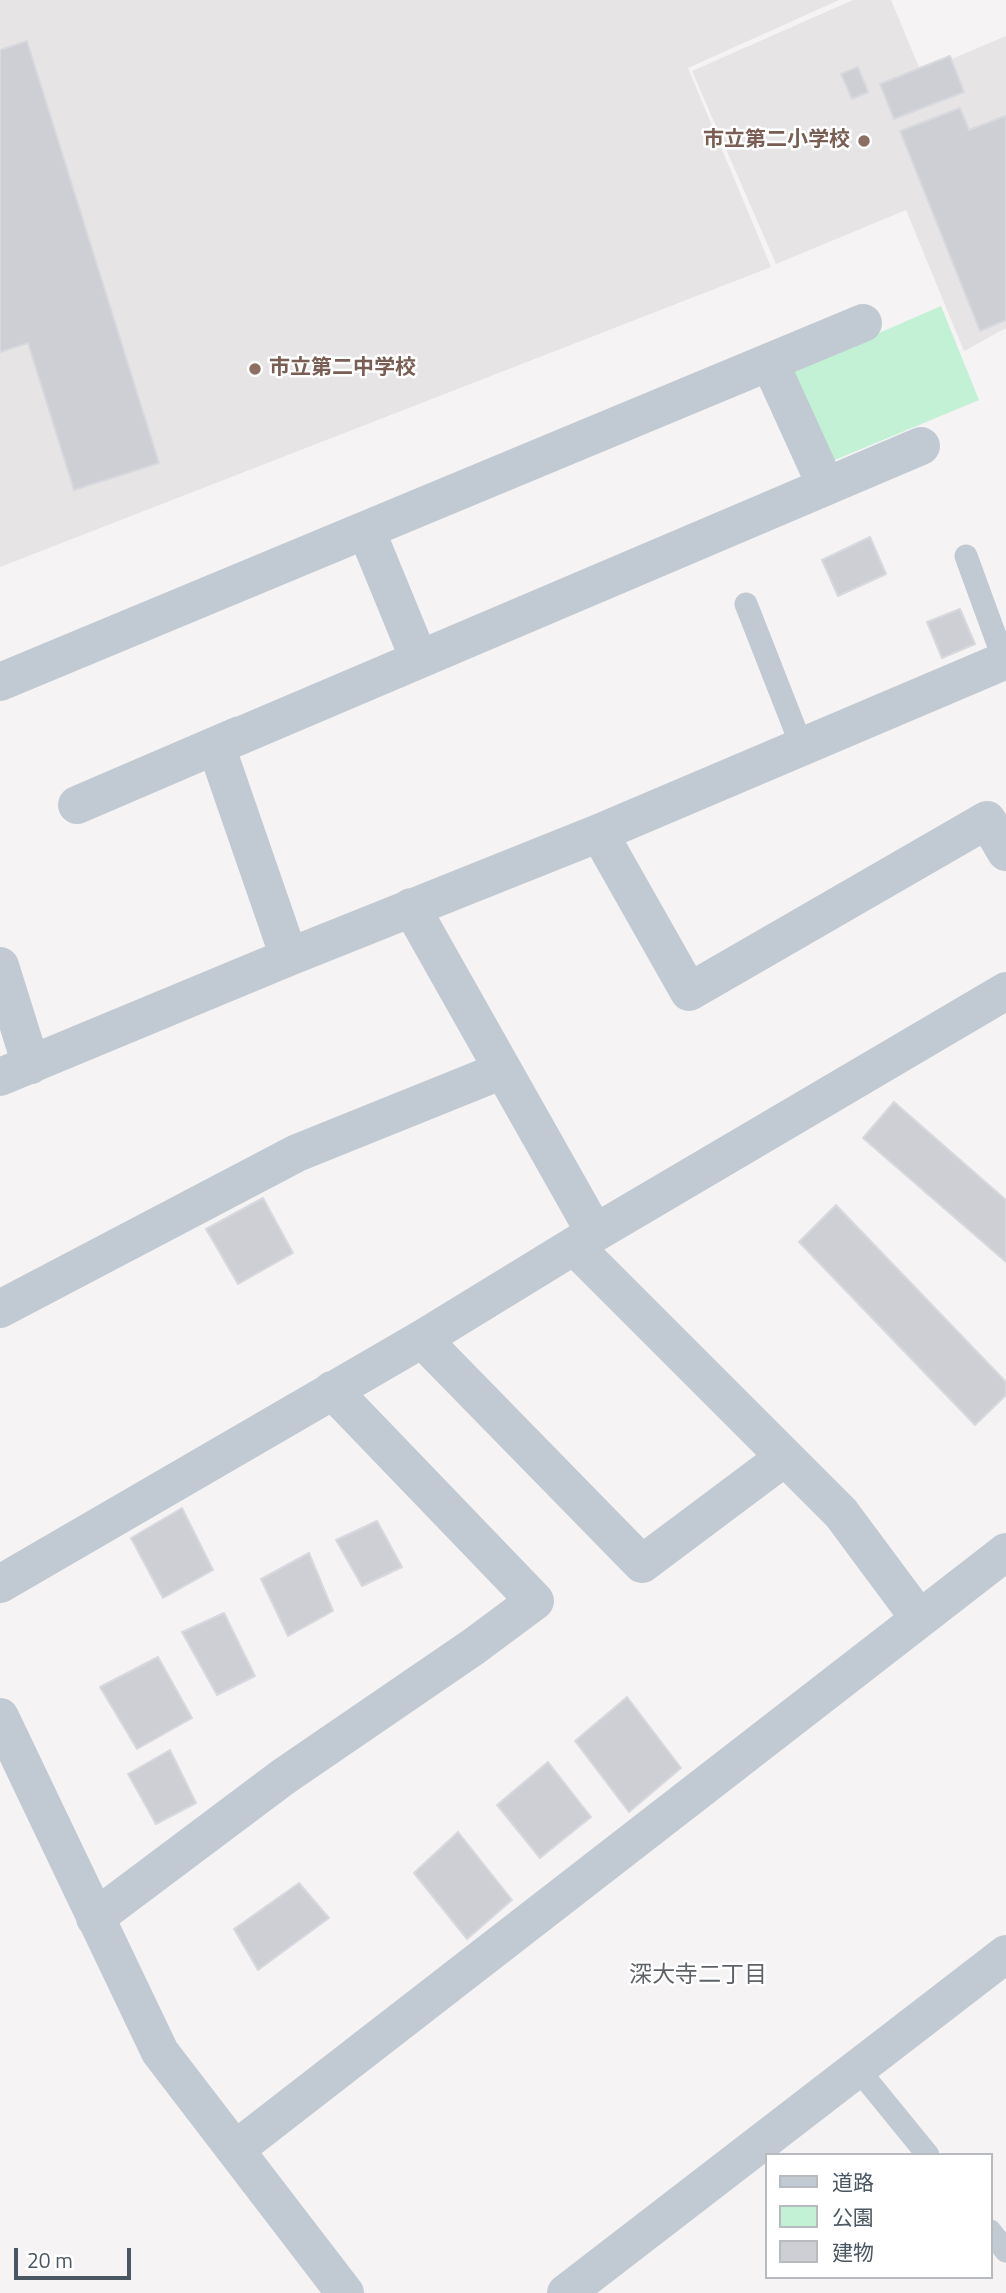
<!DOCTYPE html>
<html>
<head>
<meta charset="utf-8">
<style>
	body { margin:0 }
	#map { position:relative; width:1006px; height:2293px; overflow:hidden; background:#f5f3f3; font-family:"Titillium Web","Noto Sans JP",sans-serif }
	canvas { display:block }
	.legend { position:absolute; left:765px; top:2153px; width:228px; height:126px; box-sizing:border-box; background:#fff; border:2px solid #b7bbc0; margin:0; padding:9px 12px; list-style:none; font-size:21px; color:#4a5661 }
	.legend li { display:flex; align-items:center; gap:14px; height:35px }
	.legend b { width:35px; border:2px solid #b7bbc0 }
	.scale { position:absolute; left:14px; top:2248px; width:117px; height:32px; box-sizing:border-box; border:4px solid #4a5661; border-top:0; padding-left:9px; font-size:21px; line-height:24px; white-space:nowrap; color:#4a5661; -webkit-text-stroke:5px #fff; paint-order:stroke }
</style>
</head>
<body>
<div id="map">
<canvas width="1006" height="2293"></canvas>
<ul class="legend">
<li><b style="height:9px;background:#c1cad2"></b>道路</li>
<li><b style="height:19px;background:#c3f1d5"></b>公園</li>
<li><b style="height:19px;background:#cdcfd5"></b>建物</li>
</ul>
<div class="scale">20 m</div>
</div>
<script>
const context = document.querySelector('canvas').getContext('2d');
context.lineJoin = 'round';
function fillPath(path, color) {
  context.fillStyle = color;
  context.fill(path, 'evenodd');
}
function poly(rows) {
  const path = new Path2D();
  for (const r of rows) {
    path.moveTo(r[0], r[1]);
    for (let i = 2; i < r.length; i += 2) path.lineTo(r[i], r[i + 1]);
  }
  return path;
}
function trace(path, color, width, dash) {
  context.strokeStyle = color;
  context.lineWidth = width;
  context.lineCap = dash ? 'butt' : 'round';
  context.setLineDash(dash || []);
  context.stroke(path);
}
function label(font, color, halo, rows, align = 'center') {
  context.font = font + ' "Titillium Web","Noto Sans JP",sans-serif';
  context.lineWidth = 5;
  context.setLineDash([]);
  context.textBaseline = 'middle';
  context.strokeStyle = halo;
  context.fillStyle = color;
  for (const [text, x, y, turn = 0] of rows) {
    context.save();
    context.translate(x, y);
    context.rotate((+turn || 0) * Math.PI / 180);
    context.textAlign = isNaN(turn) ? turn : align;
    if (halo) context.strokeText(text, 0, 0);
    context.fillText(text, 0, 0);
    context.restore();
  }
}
const education = poly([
	[0,0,839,0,688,68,771,267,0,567],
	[853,0,891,0,921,72,1006,36,1006,328,964,351,906,210,776,264,692,71]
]);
const green = poly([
	[941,306,979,400,830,462,792,371]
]);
const building = poly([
	[27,41,159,463,74,490,28,343,0,352,0,50,27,41],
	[950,56,964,92,894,119,880,84,950,56],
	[858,67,868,92,852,99,841,74,858,67],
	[960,108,969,130,1005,116,1006,119,1006,320,980,331,900,131,960,108],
	[870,537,886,574,838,596,822,560,870,537],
	[960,609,975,644,942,658,927,622,960,609],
	[894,1102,1006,1200,1006,1262,863,1138,894,1102],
	[263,1198,293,1253,238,1284,206,1229,263,1198],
	[836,1205,1006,1382,1006,1395,975,1425,799,1242,836,1205],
	[182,1508,213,1570,163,1598,131,1538,182,1508],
	[377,1521,402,1567,362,1586,336,1540,377,1521],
	[309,1553,333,1611,288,1636,261,1579,309,1553],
	[224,1613,255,1676,217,1695,182,1632,224,1613],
	[158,1657,192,1718,137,1749,100,1687,158,1657],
	[627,1697,681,1768,629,1812,575,1741,627,1697],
	[170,1750,196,1803,156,1824,128,1774,170,1750],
	[548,1762,591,1817,540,1858,497,1805,548,1762],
	[458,1832,512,1900,467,1939,414,1873,458,1832],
	[299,1883,329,1918,258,1970,234,1929,299,1883]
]);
const service = poly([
	[966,556,1004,660],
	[746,604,802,747],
	[857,2068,928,2155],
	[990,2231,1006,2251]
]);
const minor = poly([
	[770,363,826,486],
	[366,530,419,659,395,670],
	[0,682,863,323],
	[77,805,240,735],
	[599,833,689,992,987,820,1006,852],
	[411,907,595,1233],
	[289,957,216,746,921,446],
	[0,966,31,1065],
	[0,1077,289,957,599,833,1006,660],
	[574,1246,841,1513,919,1618],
	[0,1309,297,1153,503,1070],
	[422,1339,642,1564,785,1457],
	[0,1584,422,1339,595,1233,1006,991],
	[0,1717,160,2052,345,2293],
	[95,1918,283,1777,473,1647,535,1601,332,1390],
	[236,2149,1006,1552],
	[566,2293,1006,1954]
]);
const markers = [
	[864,141,7,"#8d6e63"],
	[255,369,7,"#8d6e63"]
];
const educationNames = [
	["市立第二小学校",850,141],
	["市立第二中学校",269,369,"left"]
];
const neighbourhoodNames = [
	["深大寺二丁目",698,1976]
];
fillPath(education, '#e6e4e5');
fillPath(green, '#c3f1d5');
fillPath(building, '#cdcfd5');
trace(building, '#d7d9de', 2);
trace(service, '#c1cad2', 23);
trace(minor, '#c1cad2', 38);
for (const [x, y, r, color] of markers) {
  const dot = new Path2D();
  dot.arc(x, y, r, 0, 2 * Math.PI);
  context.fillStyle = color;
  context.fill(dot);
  trace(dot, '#fff', 2.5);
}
label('bold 21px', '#785e54', '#fff', educationNames, 'right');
label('23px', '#5f6368', '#fff', neighbourhoodNames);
</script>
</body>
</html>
